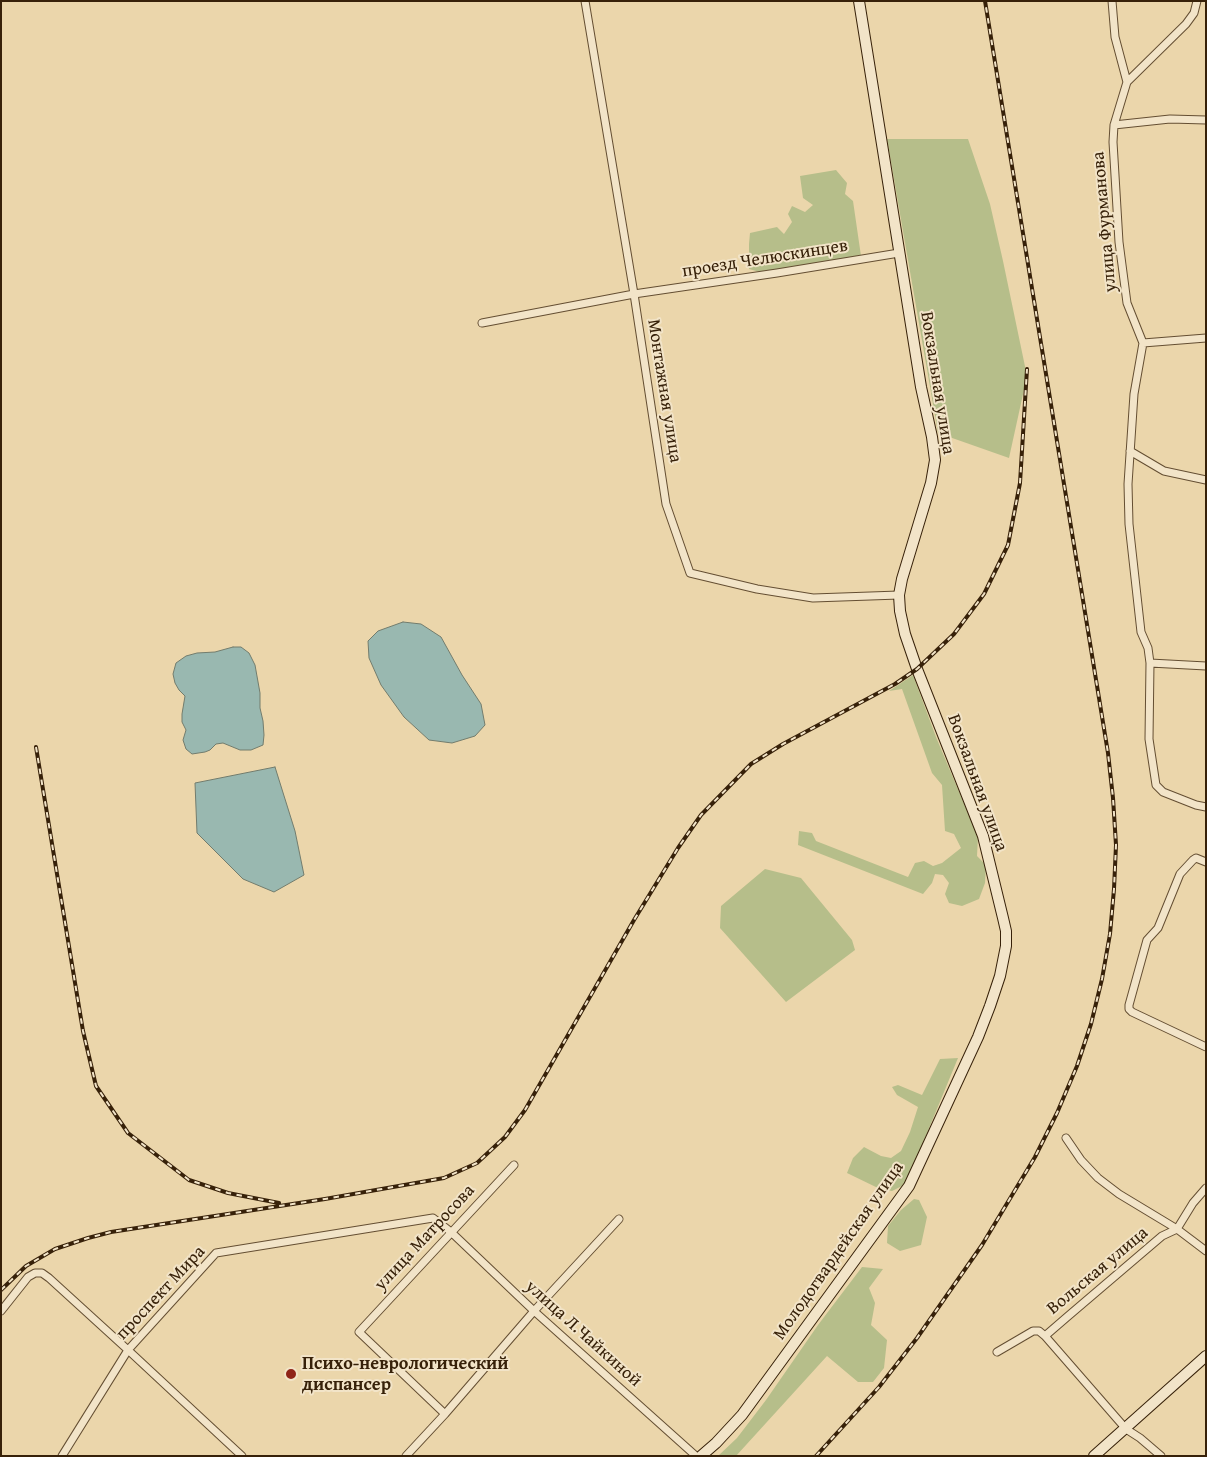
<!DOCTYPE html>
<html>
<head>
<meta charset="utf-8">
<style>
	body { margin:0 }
	#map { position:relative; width:1207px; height:1457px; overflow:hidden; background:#ebd6ab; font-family:"Gentium Book Plus",serif }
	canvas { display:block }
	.frame { position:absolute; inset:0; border:2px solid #372109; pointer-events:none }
</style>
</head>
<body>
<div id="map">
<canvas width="1207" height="1457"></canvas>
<div class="frame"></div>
</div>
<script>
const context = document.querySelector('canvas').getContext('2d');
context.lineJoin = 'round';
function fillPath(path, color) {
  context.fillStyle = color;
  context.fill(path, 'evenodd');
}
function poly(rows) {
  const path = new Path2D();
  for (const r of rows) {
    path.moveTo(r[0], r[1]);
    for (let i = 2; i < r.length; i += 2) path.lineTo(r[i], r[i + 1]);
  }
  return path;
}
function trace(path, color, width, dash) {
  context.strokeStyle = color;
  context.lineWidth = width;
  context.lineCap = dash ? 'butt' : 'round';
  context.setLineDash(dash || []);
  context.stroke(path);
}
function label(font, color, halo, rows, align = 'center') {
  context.font = font + ' "Gentium Book Plus",serif';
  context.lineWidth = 4;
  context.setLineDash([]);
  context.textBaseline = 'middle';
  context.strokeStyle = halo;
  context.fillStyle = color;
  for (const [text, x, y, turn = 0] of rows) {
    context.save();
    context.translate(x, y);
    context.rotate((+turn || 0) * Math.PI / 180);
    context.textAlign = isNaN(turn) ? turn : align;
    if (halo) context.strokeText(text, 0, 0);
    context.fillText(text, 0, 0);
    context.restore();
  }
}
const green = poly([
	[887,139,968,139,990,204,1003,261,1027,376,1009,458,938,433],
	[836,170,847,183,845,194,853,201,861,256,760,272,749,269,749,244,750,233,777,227,784,234,792,222,788,214,792,206,805,212,813,205,803,198,800,176],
	[913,675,936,737,978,837,977,856,986,865,985,883,979,899,962,906,949,903,945,894,949,883,943,875,935,874,932,883,923,894,798,845,799,831,812,833,816,841,908,877,915,863,924,861,933,866,942,863,961,848,954,834,945,831,942,785,932,773,902,689,889,691],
	[765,869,801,878,852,940,855,950,786,1002,720,928,721,906],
	[958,1058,906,1184,892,1191,880,1189,847,1173,853,1158,864,1147,881,1156,891,1158,901,1151,910,1132,918,1107,897,1095,892,1087,898,1085,922,1095,940,1059],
	[914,1199,919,1200,927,1217,921,1245,900,1251,887,1243,888,1226,901,1210],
	[862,1267,883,1269,869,1288,875,1303,871,1325,887,1340,884,1368,873,1382,858,1382,827,1356,736,1456,718,1456,737,1438,766,1400,818,1325]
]);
const water = poly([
	[403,622,421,624,441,637,462,675,481,704,485,725,475,736,452,743,429,740,404,717,381,685,369,658,368,641,378,631,403,622],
	[233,647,241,647,249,653,255,665,260,693,260,708,263,721,264,735,263,745,251,750,240,750,223,743,216,744,210,750,205,752,192,754,186,749,183,740,186,730,182,722,182,714,185,696,179,690,175,683,173,674,176,663,186,656,197,653,215,652,233,647],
	[275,767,295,831,304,875,274,892,243,879,197,833,195,783,275,767]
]);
const street = poly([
	[585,1,634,294,666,504,690,573,757,589,813,598,899,595],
	[1112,1,1115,37,1127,82,1114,125,1113,142,1119,242,1127,303,1143,343,1134,394,1128,484,1129,524,1141,632,1148,648,1150,663,1149,739,1156,785,1163,792,1196,805,1206,807],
	[1127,82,1186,24,1194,13,1197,1],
	[1114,125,1170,119,1206,120],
	[482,323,634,294,777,273,899,253],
	[1143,343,1206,338],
	[1130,451,1164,471,1206,480],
	[1150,663,1206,666],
	[1206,862,1196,858,1193,860,1180,874,1158,928,1147,940,1129,1005,1129,1009,1132,1012,1206,1047],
	[1066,1138,1081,1160,1098,1178,1119,1194,1177,1229,1206,1251],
	[1,1311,28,1277,35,1273,42,1273,49,1278,128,1350,242,1456],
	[1045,1336,1126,1429,1140,1438,1161,1456],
	[997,1352,1033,1331,1039,1331,1045,1336,1067,1317,1162,1236,1177,1229,1193,1203,1206,1188],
	[445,1414,359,1332,514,1165],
	[62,1456,128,1350,216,1253,433,1218,451,1232,534,1311,696,1456],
	[406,1456,445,1414,534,1311,619,1219]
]);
const secondary = poly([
	[701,1456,716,1443,742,1415,909,1186,978,1037,990,1006,1000,976,1006,946,1006,931,1003,918,983,836,917,669,905,634,900,611,899,595,902,579,931,483,935,460,932,437,921,387,859,1],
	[1094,1456,1206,1356]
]);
const rail = poly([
	[36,747,83,1031,96,1086,128,1133,189,1180,228,1193,279,1203],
	[1,1290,26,1266,55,1249,88,1238,111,1232,325,1199,444,1178,477,1163,505,1137,525,1110,634,920,678,848,701,815,751,764,783,744,895,684,917,669,954,634,984,594,1008,545,1020,483,1027,369],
	[816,1456,879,1387,917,1338,982,1245,1035,1157,1057,1113,1077,1066,1091,1024,1102,979,1110,934,1114,889,1116,845,1113,798,1108,753,985,1]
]);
const markers = [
	[291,1374,6,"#8f2418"]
];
const streetNames = [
	["улица Фурманова",1105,222,-95],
	["проезд Челюскинцев",765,259,-9],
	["Вокзальная улица",937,383,81],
	["Монтажная улица",664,391,81],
	["Вокзальная улица",977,783,70],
	["улица Матросова",425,1238,-47],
	["Молодогвардейская улица",839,1251,-55],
	["Вольская улица",1098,1271,-40],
	["проспект Мира",161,1293,-47],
	["улица Л.Чайкиной",583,1334,42]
];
const poiNames = [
	["Психо-неврологический",302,1364],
	["диспансер",302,1385]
];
fillPath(green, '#b6be8a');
fillPath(water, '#99b8b0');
trace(water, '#727c6d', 1);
trace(street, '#644e32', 9);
trace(secondary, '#372109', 12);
trace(street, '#f2e4c8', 7);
trace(secondary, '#f2e4c8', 10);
trace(rail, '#372109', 4);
trace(rail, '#f2e4c8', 2, [5.5]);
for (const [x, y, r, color] of markers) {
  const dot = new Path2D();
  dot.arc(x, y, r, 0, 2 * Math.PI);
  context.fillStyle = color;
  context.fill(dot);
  trace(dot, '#f2e4c8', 2);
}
label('18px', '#372109', '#f2e4c8', streetNames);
label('bold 18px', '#372109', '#f2e4c8', poiNames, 'left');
</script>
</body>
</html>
